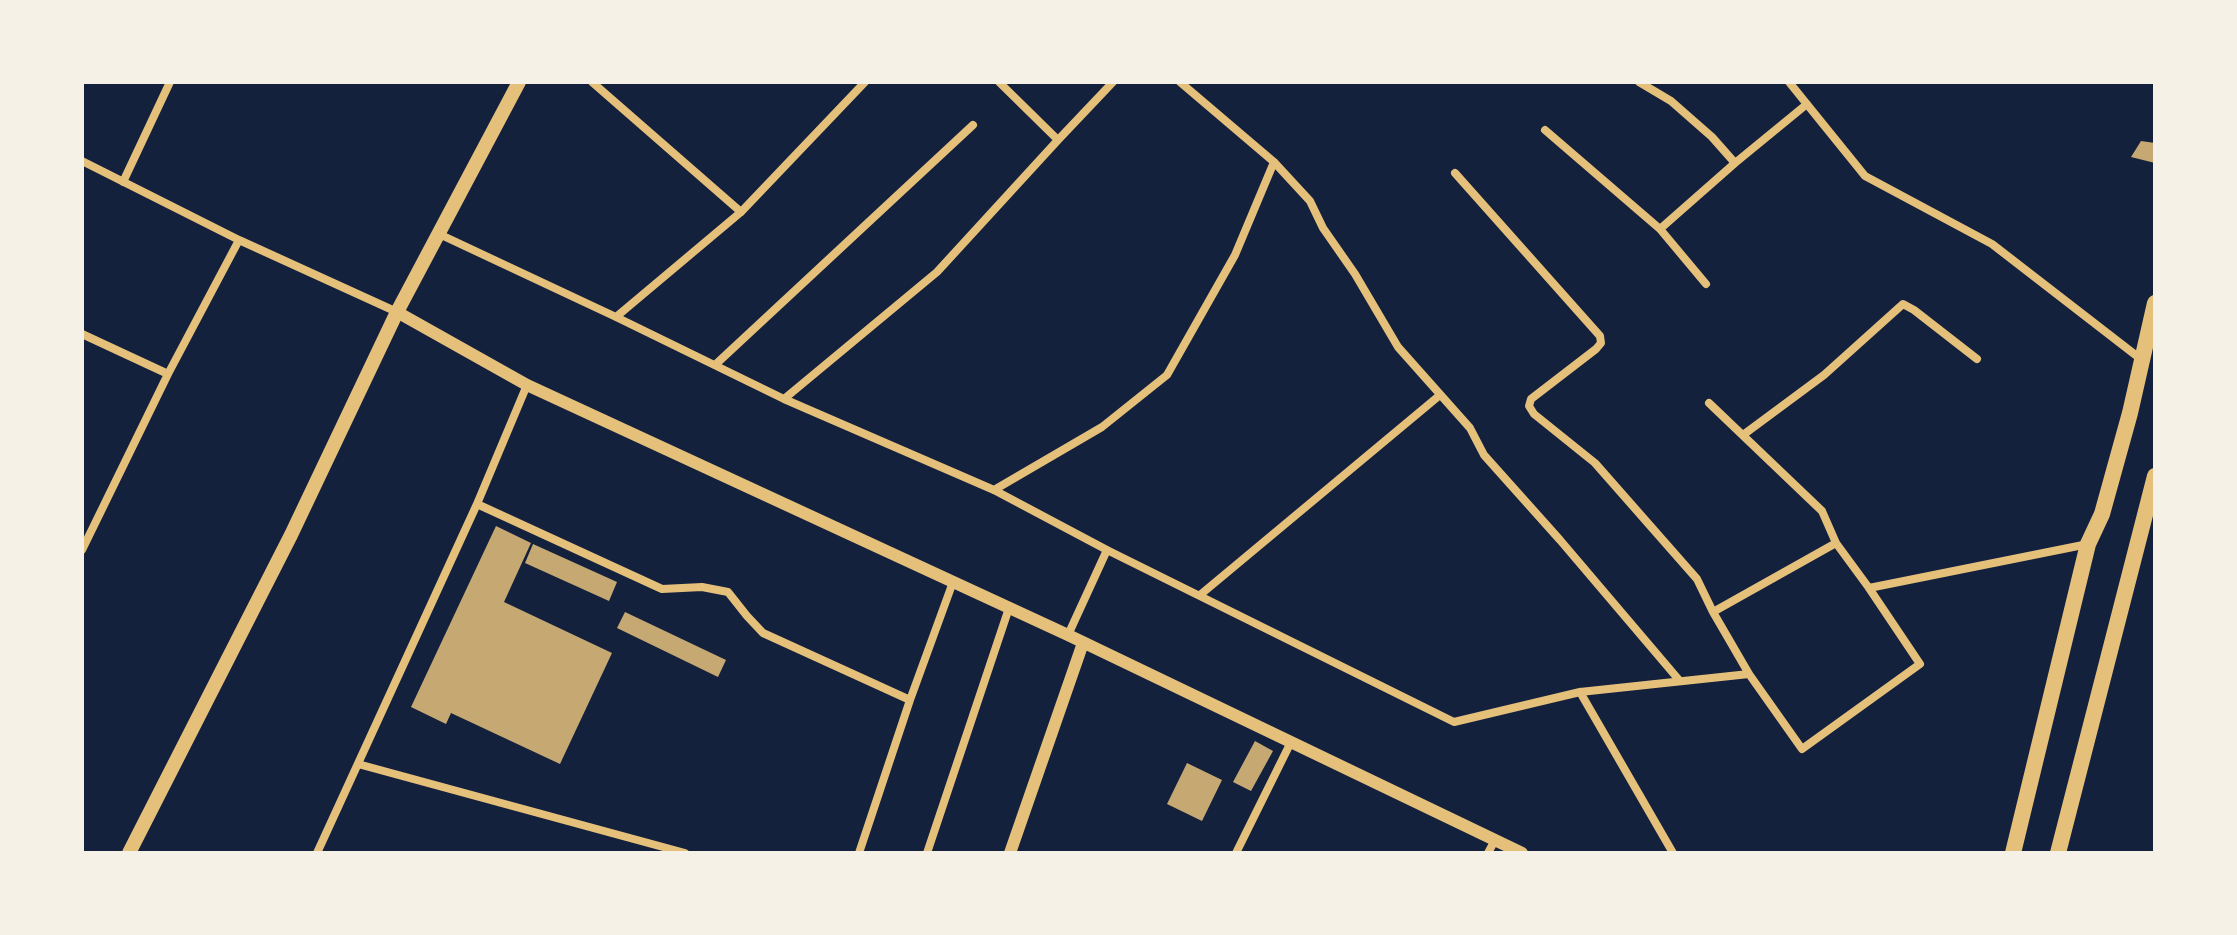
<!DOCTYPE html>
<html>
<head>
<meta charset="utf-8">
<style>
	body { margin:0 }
	#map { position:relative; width:2237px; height:935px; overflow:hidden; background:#14213d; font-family:Rubik,sans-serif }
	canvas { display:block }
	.frame { position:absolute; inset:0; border:84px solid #f6f1e7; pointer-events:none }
</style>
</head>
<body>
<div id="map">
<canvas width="2237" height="935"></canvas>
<div class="frame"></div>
</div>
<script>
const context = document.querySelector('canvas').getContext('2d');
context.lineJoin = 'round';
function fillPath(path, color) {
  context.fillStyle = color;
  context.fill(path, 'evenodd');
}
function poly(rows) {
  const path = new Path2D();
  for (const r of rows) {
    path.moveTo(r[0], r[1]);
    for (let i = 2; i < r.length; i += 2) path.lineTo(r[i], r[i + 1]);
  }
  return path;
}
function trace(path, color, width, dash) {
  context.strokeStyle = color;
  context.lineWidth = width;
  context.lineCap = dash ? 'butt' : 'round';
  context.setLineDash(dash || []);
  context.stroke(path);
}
const building = poly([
	[2141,141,2155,143,2155,163,2131,157],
	[496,526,531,543,504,602,612,653,560,764,451,713,446,724,411,707],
	[533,544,617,582,609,601,525,563],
	[625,612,726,660,718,677,617,628],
	[1255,741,1273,751,1251,791,1233,782],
	[1187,763,1222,780,1202,821,1167,804]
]);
const minor = poly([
	[592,82,741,212],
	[999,82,1058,140,1113,82],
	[1180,82,1274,162,1310,201,1323,228,1355,274,1398,347,1470,428,1484,455,1560,540,1679,680],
	[1639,82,1671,101,1712,137,1735,163],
	[1789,82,1865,176,1992,244,2142,360],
	[1545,130,1660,229,1706,284],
	[82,161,239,240,397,312],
	[1455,173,1600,336,1601,343,1596,349,1531,399,1529,406,1534,414,1595,463,1697,579,1713,612],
	[123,182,170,82],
	[1660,229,1735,163,1807,104],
	[439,234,616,317,784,399,994,490,1107,550,1454,722,1580,692,1749,674],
	[616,317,741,212,865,82],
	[82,334,168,374],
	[715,365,973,125],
	[784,399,937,272,1058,140],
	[1709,403,1822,511,1836,543],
	[1743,435,1824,375,1903,304,1914,310,1977,359],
	[994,490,1102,427,1167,375,1235,255,1274,162],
	[477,504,662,589,702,587,728,592,747,616,763,633,910,700],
	[1836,543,1869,588,1920,664,1802,749,1749,674,1713,612,1836,543],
	[82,550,168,374,239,240],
	[1869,588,2088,544],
	[1200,595,1440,395],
	[1068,635,1107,550],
	[1580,692,1673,853],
	[358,764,685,853],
	[317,853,477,504,527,385],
	[859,853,910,700,953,582],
	[927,853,1009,608],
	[1236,853,1291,742],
	[1488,853,1495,840]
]);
const tertiary = poly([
	[397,312,527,385,1068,635,1522,853],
	[1010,853,1083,643]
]);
const secondary = poly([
	[129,853,291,535,397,312,519,82]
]);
const primary = poly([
	[2013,853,2088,544,2102,514,2130,413,2155,303],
	[2058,853,2155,476]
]);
fillPath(building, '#c6a872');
trace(minor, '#e5c07b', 8);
trace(tertiary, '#e5c07b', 12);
trace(secondary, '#e5c07b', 14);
trace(primary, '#e5c07b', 16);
</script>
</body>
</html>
